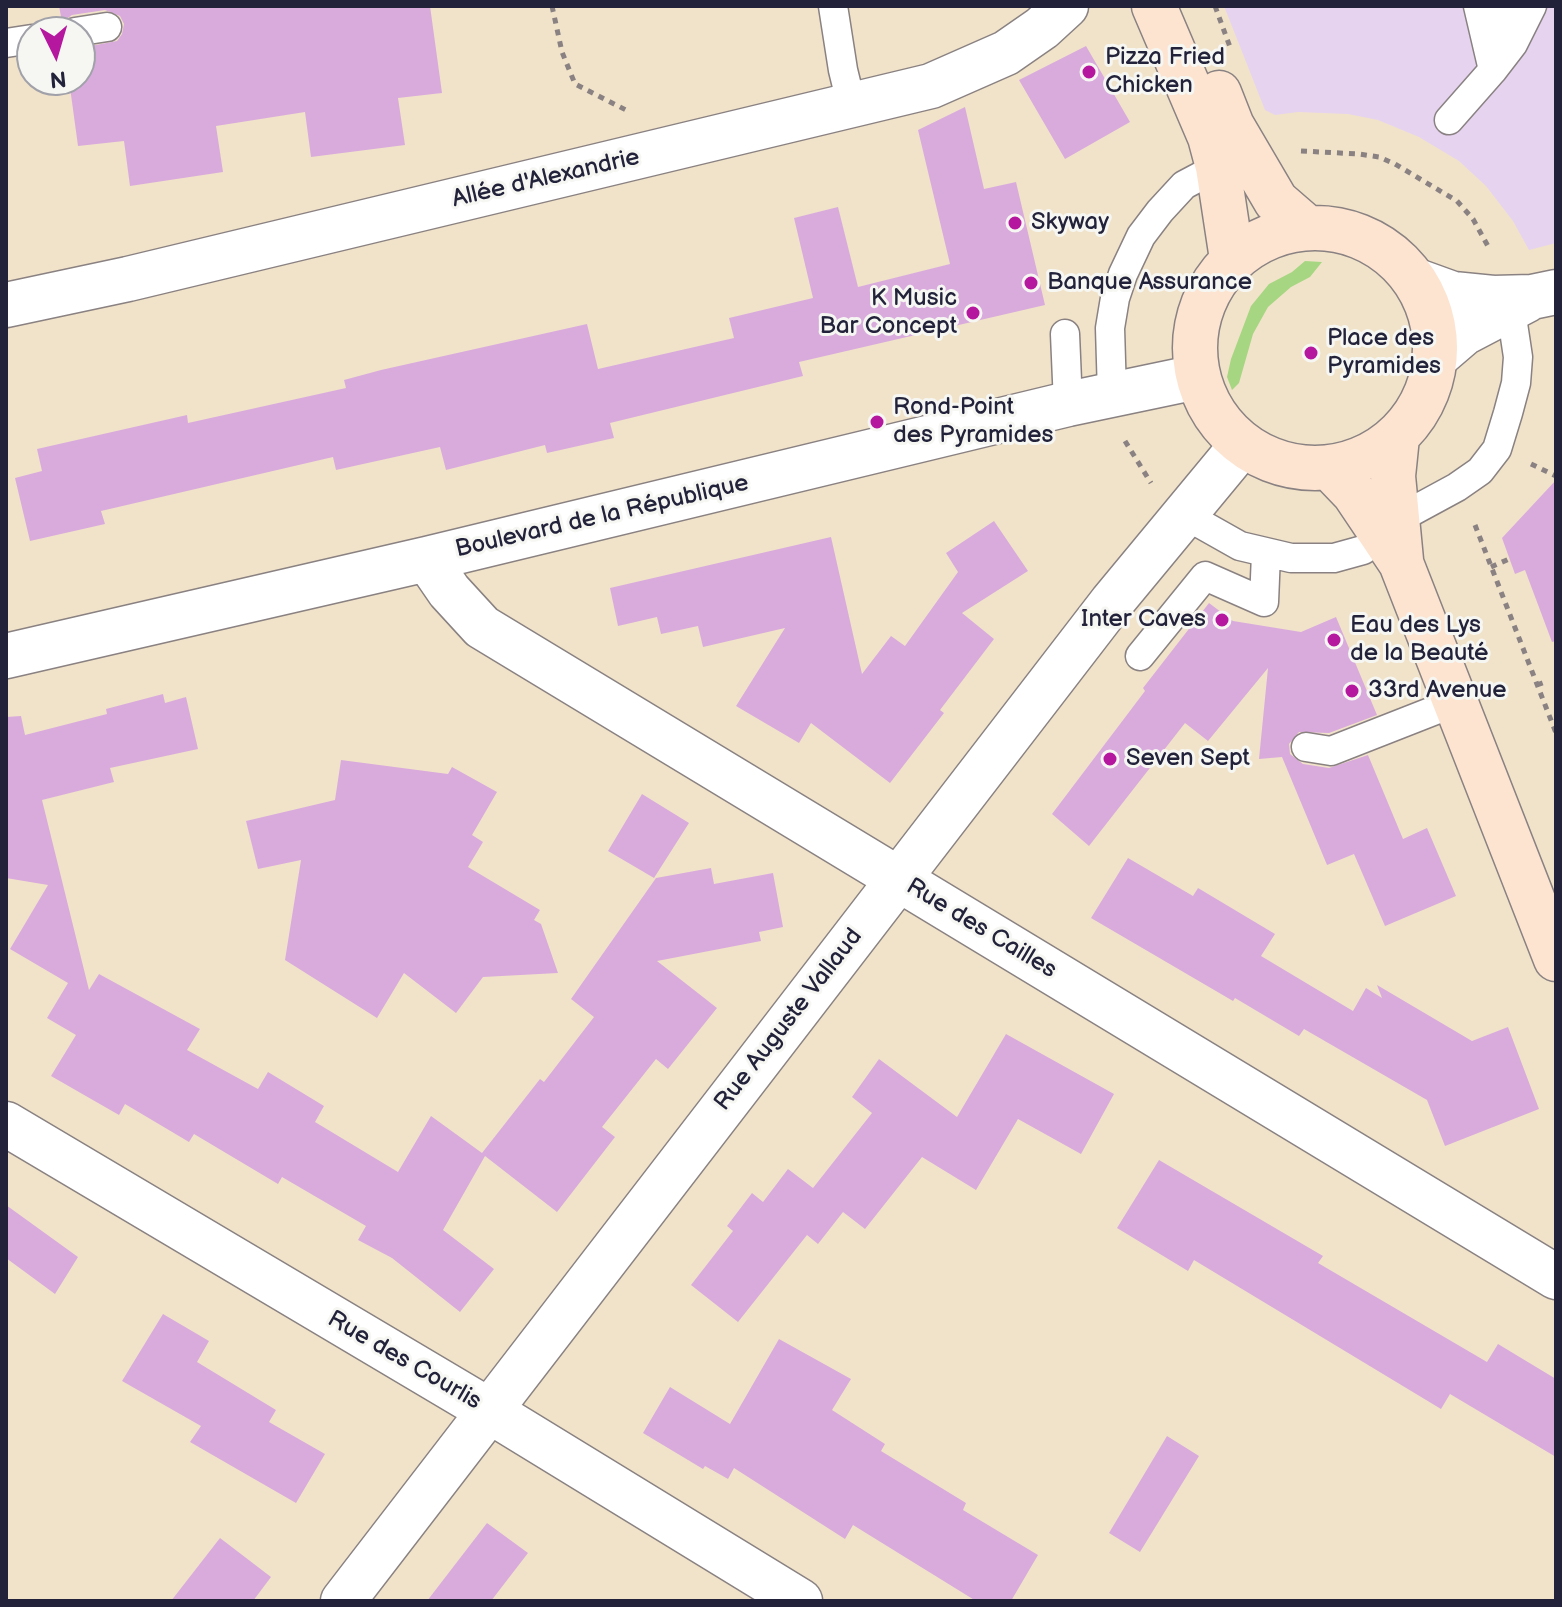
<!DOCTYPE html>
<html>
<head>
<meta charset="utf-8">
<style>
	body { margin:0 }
	#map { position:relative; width:1562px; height:1607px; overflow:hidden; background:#f1e3c9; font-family:"Balsamiq Sans",sans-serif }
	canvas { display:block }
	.frame { position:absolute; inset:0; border:8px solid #22223b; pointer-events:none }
	.north { position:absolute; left:16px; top:16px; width:80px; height:80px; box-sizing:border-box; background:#f6f6f2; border:2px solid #a1a1a9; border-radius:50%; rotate:175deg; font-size:22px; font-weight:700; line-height:32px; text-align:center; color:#22223b }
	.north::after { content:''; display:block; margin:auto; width:28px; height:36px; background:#b5179e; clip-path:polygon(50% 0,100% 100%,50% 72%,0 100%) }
</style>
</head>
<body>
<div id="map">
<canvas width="1562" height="1607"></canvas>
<div class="frame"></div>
<div class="north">N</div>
</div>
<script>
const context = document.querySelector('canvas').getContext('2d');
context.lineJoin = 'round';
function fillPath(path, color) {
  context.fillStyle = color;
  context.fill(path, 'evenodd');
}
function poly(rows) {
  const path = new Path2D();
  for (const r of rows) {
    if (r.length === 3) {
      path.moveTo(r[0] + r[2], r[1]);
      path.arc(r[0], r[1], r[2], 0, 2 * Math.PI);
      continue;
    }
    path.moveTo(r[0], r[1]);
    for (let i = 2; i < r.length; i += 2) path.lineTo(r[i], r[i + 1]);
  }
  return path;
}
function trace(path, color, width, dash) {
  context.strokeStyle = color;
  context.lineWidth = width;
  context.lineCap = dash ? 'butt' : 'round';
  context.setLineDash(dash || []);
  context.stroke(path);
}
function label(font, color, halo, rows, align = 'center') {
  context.font = font + ' "Balsamiq Sans",sans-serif';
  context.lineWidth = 6;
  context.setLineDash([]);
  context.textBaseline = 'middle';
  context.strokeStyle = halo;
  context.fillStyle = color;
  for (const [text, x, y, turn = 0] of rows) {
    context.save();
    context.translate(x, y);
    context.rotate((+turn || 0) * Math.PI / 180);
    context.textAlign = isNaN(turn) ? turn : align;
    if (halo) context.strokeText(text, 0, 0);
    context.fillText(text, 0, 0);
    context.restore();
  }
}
const built = poly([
	[1224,6,1556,6,1556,243,1529,250,1513,221,1486,186,1459,161,1419,137,1378,120,1348,114,1298,112,1275,115,1265,110]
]);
const green = poly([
	[1305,261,1322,262,1310,277,1291,287,1268,307,1253,334,1239,383,1232,390,1227,377,1231,359,1251,306,1269,284,1292,272]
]);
const building = poly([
	[59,6,430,6,442,93,398,98,405,145,311,157,305,112,216,126,223,172,130,186,124,141,78,146,69,80,80,80,80,48,117,41,122,34,124,24,120,16,105,10,72,15,62,22],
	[1086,46,1130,122,1065,159,1019,80],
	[965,107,984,189,1016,182,1045,305,799,362,803,376,610,423,614,438,547,453,545,445,446,470,440,447,336,470,333,457,101,511,105,524,30,541,15,478,42,471,37,449,187,415,188,423,346,388,344,380,381,370,587,324,598,369,734,338,729,318,813,298,794,218,838,207,858,287,950,264,918,130],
	[1556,480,1556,641,1552,642,1525,570,1515,574,1502,538],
	[994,521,1028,571,962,613,994,639,940,710,944,713,890,783,811,723,799,743,736,706,785,628,703,647,698,626,661,634,657,617,618,626,610,588,831,537,862,674,891,636,905,646,958,572,946,553],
	[1209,603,1233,621,1301,632,1336,617,1377,715,1329,733,1299,732,1289,744,1290,754,1303,764,1329,768,1368,755,1403,839,1427,828,1456,896,1385,926,1354,854,1327,865,1282,757,1259,759,1268,668,1208,741,1185,723,1089,846,1052,814,1145,691,1143,688],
	[163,694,165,703,186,697,198,749,110,768,114,782,42,800,89,990,99,974,200,1029,187,1050,258,1089,268,1072,324,1106,315,1122,398,1172,431,1116,482,1153,540,1079,544,1082,594,1017,571,999,656,878,711,868,714,884,773,873,783,927,759,932,761,941,657,961,717,1008,668,1069,656,1059,602,1127,615,1137,557,1212,485,1156,443,1230,494,1269,460,1312,392,1258,358,1240,366,1226,282,1177,278,1184,194,1134,189,1142,125,1104,119,1115,51,1076,76,1035,47,1018,68,983,10,949,48,885,6,878,6,717,21,716,25,735,107,714,106,709],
	[341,760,448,774,452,767,497,792,472,835,483,842,468,867,540,910,534,920,541,924,558,973,483,977,456,1013,404,973,377,1018,285,960,301,860,258,869,246,821,335,800],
	[642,794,689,823,654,878,608,851],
	[1128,858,1193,896,1198,888,1275,934,1261,956,1353,1011,1366,988,1382,998,1377,985,1472,1041,1508,1027,1539,1109,1445,1146,1427,1100,1304,1029,1299,1036,1235,998,1233,1001,1091,918],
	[1006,1034,1114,1094,1081,1154,1018,1119,976,1190,922,1157,865,1229,843,1212,818,1244,807,1235,738,1322,691,1285,733,1231,727,1226,752,1193,763,1202,788,1169,813,1188,872,1113,852,1097,879,1059,957,1117],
	[1159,1160,1323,1256,1318,1263,1487,1362,1498,1344,1556,1379,1556,1457,1450,1394,1441,1409,1194,1260,1188,1271,1117,1228],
	[6,1205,78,1257,55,1294,6,1258],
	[163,1314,209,1341,197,1362,276,1410,269,1422,325,1454,296,1503,190,1442,201,1426,122,1381],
	[779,1339,851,1379,832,1410,885,1444,881,1451,966,1503,963,1510,1038,1555,1011,1601,976,1601,853,1525,845,1539,734,1468,728,1479,705,1466,703,1469,643,1433,670,1387,730,1424],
	[1167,1436,1199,1456,1140,1552,1109,1533],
	[487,1523,528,1553,491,1601,427,1601],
	[220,1538,271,1577,253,1601,171,1601]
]);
const path = poly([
	[552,6,562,52,575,84,626,110],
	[1215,6,1230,47],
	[1301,151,1359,154,1379,157,1395,164,1457,201,1473,219,1489,248],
	[1125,441,1151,483],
	[1531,464,1556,476],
	[1475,525,1556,733],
	[1491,567,1509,559],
	[1537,685,1548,681]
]);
const lane = poly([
	[833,6,843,70,852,107],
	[1478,6,1493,70],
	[1504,6,1513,44],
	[75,32,107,27],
	[6,43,32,39],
	[1449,120,1493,70,1513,44,1532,6],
	[1065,334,1068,404],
	[1112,394,1110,328,1115,298,1123,274,1141,236,1160,211,1184,185,1218,167],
	[1185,515,1240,546,1291,558,1334,558,1363,550,1383,535,1398,519,1457,487,1480,471,1497,449,1508,413,1516,383,1518,357,1509,297],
	[1140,656,1205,576,1264,602,1266,554],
	[1306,747,1331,751,1456,702]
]);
const street = poly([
	[1417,281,1453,294,1493,298,1532,297,1556,292],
	[6,305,128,279,931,86,1006,53,1042,28,1066,6],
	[1436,357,1464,333,1527,300],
	[427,559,449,591,482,627,1556,1277],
	[6,656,427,559,1068,404,1197,377],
	[6,1124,488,1410,800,1601],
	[343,1601,1112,602,1242,445]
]);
const secondary = poly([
	[1154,6,1210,137,1218,167,1232,259],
	[1219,93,1232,126,1276,201,1306,227],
	[1315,348,120],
	[1397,437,1393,476,1401,560],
	[1330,468,1354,493,1401,563,1556,959]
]);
const markers = [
	[1089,72,8,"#b5179e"],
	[1015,223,8,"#b5179e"],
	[1031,283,8,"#b5179e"],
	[973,313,8,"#b5179e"],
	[1311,353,8,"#b5179e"],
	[877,422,8,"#b5179e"],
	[1222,620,8,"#b5179e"],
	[1334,640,8,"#b5179e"],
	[1352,691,8,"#b5179e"],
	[1110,759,8,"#b5179e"]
];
const poiNames = [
	["Pizza Fried",1105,58],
	["Chicken",1105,86],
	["Skyway",1031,223],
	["Banque Assurance",1047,283],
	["K Music",957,299,"right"],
	["Bar Concept",957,327,"right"],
	["Place des",1327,339],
	["Pyramides",1327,367],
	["Rond-Point",893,408],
	["des Pyramides",893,436],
	["Inter Caves",1206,620,"right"],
	["Eau des Lys",1350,626],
	["de la Beauté",1350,654],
	["33rd Avenue",1368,691],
	["Seven Sept",1126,759]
];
const streetNames = [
	["Allée d'Alexandrie",546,179,-13],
	["Boulevard de la République",602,517,-13],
	["Rue des Cailles",981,929,31],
	["Rue Auguste Vallaud",789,1020,-52],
	["Rue des Courlis",404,1361,30]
];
fillPath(built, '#e6d3f0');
fillPath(green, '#a7d683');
fillPath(building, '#d9abdd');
trace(lane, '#8a8282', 31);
trace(street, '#8a8282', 47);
trace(secondary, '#8a8282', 47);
trace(path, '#8a8282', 5, [6, 6]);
trace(lane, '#fff', 28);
trace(street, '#fff', 44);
trace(secondary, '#fde4d1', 44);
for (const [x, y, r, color] of markers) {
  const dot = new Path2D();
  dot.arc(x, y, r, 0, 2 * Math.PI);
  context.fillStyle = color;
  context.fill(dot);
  trace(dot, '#f6f6f2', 3);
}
label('24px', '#22223b', '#f6f6f2', poiNames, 'left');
label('24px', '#22223b', '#f6f6f2', streetNames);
</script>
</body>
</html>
